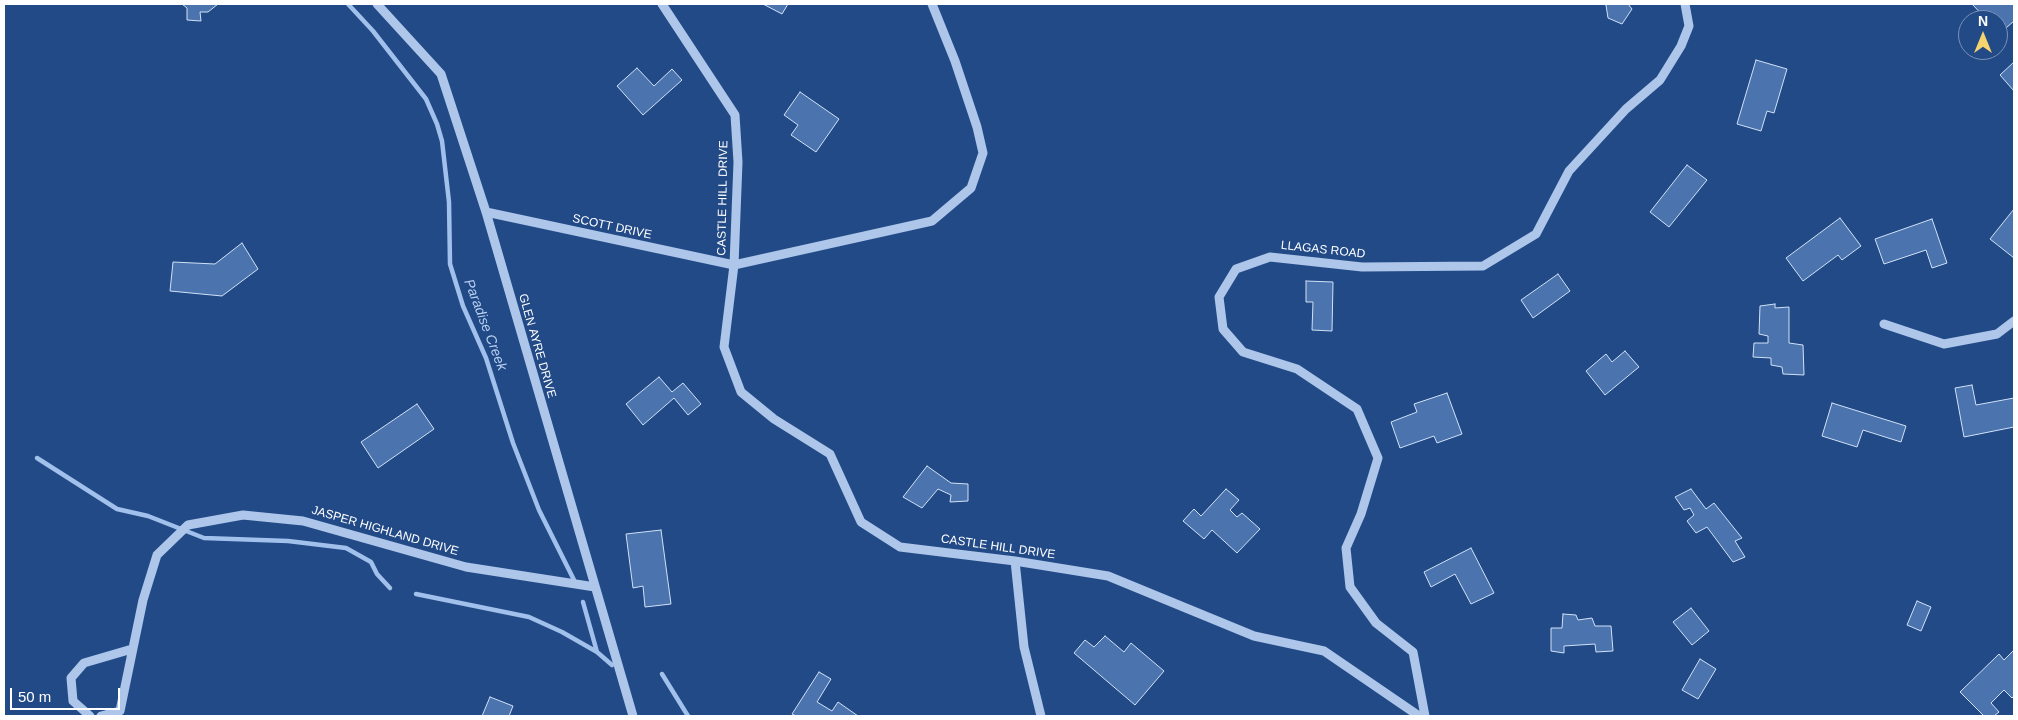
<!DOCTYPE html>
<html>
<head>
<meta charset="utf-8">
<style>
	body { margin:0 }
	#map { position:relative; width:2018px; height:720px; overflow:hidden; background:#224a87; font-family:Arial,sans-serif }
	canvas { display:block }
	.frame { position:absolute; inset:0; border:5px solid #fff; pointer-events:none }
	.north { position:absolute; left:1958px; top:10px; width:50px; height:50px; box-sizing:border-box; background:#224a87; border:1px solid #7a92b7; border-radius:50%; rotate:0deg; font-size:14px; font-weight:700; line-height:20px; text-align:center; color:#fff }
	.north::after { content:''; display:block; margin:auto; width:18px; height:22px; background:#f5d46f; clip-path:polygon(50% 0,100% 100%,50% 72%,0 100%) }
	.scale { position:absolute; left:10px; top:688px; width:110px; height:22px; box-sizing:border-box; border:2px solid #fff; border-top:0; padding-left:6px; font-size:15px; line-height:18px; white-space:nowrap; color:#fff; -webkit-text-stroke:4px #224a87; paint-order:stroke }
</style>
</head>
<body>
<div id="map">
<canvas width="2018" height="720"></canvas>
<div class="frame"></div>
<div class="north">N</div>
<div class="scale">50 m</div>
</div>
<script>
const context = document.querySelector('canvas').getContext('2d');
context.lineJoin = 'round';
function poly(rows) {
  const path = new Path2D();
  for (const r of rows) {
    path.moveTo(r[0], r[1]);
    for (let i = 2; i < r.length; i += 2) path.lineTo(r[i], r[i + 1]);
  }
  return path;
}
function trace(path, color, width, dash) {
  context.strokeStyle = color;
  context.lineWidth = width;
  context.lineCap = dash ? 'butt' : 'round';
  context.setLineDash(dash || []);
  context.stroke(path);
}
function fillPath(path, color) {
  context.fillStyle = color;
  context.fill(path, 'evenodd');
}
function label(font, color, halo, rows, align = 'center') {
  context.font = font + ' Arial,sans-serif';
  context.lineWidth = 4;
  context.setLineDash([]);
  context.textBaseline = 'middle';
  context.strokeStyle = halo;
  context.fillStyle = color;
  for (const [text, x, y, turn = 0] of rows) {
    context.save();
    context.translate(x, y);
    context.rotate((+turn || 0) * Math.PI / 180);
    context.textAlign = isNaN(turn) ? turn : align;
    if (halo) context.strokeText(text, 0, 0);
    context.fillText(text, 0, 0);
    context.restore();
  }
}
const stream = poly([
	[348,4,373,31,426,99,437,124,442,141,449,202,450,264,463,306,486,358,513,443,539,510,574,580],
	[37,458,117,509,148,516,204,538,288,541,346,548,371,562,377,574,390,588],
	[416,594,529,617,562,632,597,652],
	[583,602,597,652,612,665],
	[662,674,688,716]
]);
const building = poly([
	[182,4,218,4,208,12,200,12,201,21,187,20,187,8,182,4],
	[763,4,788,4,782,14,763,4],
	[1603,4,1628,4,1632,9,1622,24,1608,18,1606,5,1603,4],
	[1972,4,2014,4,2014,21,1999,34,1998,20,1987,20,1972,4],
	[1756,60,1787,69,1774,113,1767,111,1761,131,1737,124,1756,60],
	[2014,62,2014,91,2000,75,2014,62],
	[637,68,654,86,672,69,682,80,643,115,617,86,637,68],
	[800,92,839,119,816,152,791,135,798,125,784,115,800,92],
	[1687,165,1707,180,1669,227,1650,212,1687,165],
	[2014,209,2014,258,1990,239,2014,209],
	[1840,218,1861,246,1842,260,1838,255,1803,281,1786,258,1840,218],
	[1932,219,1947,263,1932,268,1926,250,1884,264,1875,239,1932,219],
	[242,243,258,269,222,296,170,291,173,262,215,264,242,243],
	[1558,274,1570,291,1533,318,1521,300,1558,274],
	[1306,281,1333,282,1332,331,1312,330,1313,302,1306,302,1306,281],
	[1775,304,1775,308,1789,307,1789,343,1803,345,1804,375,1783,374,1782,367,1771,365,1771,358,1753,357,1754,343,1768,343,1768,336,1759,334,1760,306,1775,304],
	[1625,351,1639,367,1605,395,1586,371,1606,354,1612,362,1625,351],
	[659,377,672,392,683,383,701,404,688,415,674,398,643,425,626,404,659,377],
	[1972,385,1976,405,2014,398,2014,427,1964,437,1955,388,1972,385],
	[1447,393,1462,434,1437,443,1434,436,1400,448,1391,422,1417,412,1414,404,1447,393],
	[1832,403,1906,426,1901,442,1863,430,1857,447,1822,436,1832,403],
	[417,404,434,429,378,468,361,442,417,404],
	[927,466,951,483,968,484,968,501,950,502,951,495,938,489,922,508,903,497,927,466],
	[1226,489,1239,500,1230,510,1237,517,1242,513,1260,529,1237,553,1212,530,1204,539,1183,521,1194,509,1201,516,1226,489],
	[1691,489,1706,509,1714,503,1742,538,1735,541,1745,557,1733,562,1707,527,1696,533,1687,521,1694,515,1690,508,1684,510,1675,497,1691,489],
	[661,530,671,604,645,607,643,586,633,588,626,534,661,530],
	[1471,548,1494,593,1471,604,1455,574,1431,587,1424,572,1471,548],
	[1917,601,1931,607,1921,631,1907,625,1917,601],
	[1691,608,1709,631,1692,645,1673,622,1691,608],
	[1563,614,1576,615,1578,620,1592,618,1595,626,1611,626,1613,651,1596,652,1595,644,1564,646,1564,653,1551,651,1551,628,1562,628,1563,614],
	[1105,636,1124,652,1131,643,1164,671,1135,705,1074,653,1085,640,1094,647,1105,636],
	[2014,650,2014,696,2012,698,2004,690,1991,703,1999,712,1994,716,1984,716,1960,692,1999,654,2004,660,2014,650],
	[1700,659,1716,669,1698,699,1682,690,1700,659],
	[819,672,831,679,817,702,832,711,838,702,858,716,796,716,792,714,819,672],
	[490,697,513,706,509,716,482,716,490,697]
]);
const minor = poly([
	[377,4,441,74,486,212,633,716],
	[662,4,735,115,738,162,734,265,932,221,971,188,983,153,977,127,955,61,932,4],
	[486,212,734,265,724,347,741,392,774,419,830,454,861,522,900,547,1015,561,1108,576,1254,636,1324,651,1419,716],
	[1884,324,1944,344,1997,334,2014,321],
	[1015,561,1024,647,1041,716],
	[90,716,73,701,71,678,84,663,132,649],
	[101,716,120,711,143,600,157,555,188,525,243,515,303,521,466,567,595,587],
	[1425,716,1413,652,1376,623,1350,587,1346,548,1361,514,1378,458,1357,409,1297,369,1243,352,1223,329,1219,297,1236,269,1270,257,1362,267,1483,266,1536,234,1569,171,1626,109,1660,80,1681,46,1689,26,1685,4]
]);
const streetNames = [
	["CASTLE HILL DRIVE",723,198,-89],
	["SCOTT DRIVE",612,227,12],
	["LLAGAS ROAD",1323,250,6],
	["GLEN AYRE DRIVE",537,346,74],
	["JASPER HIGHLAND DRIVE",385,531,16],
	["CASTLE HILL DRIVE",998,547,8]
];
const waterNames = [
	["Paradise Creek",485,325,69]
];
trace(stream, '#a1c0eb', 4.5);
fillPath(building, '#4b74af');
trace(building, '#d1e1f7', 1);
trace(minor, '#adc6ea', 9);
label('12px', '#fff', '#224a87', streetNames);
label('italic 14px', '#b9d0f1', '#224a87', waterNames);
</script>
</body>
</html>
